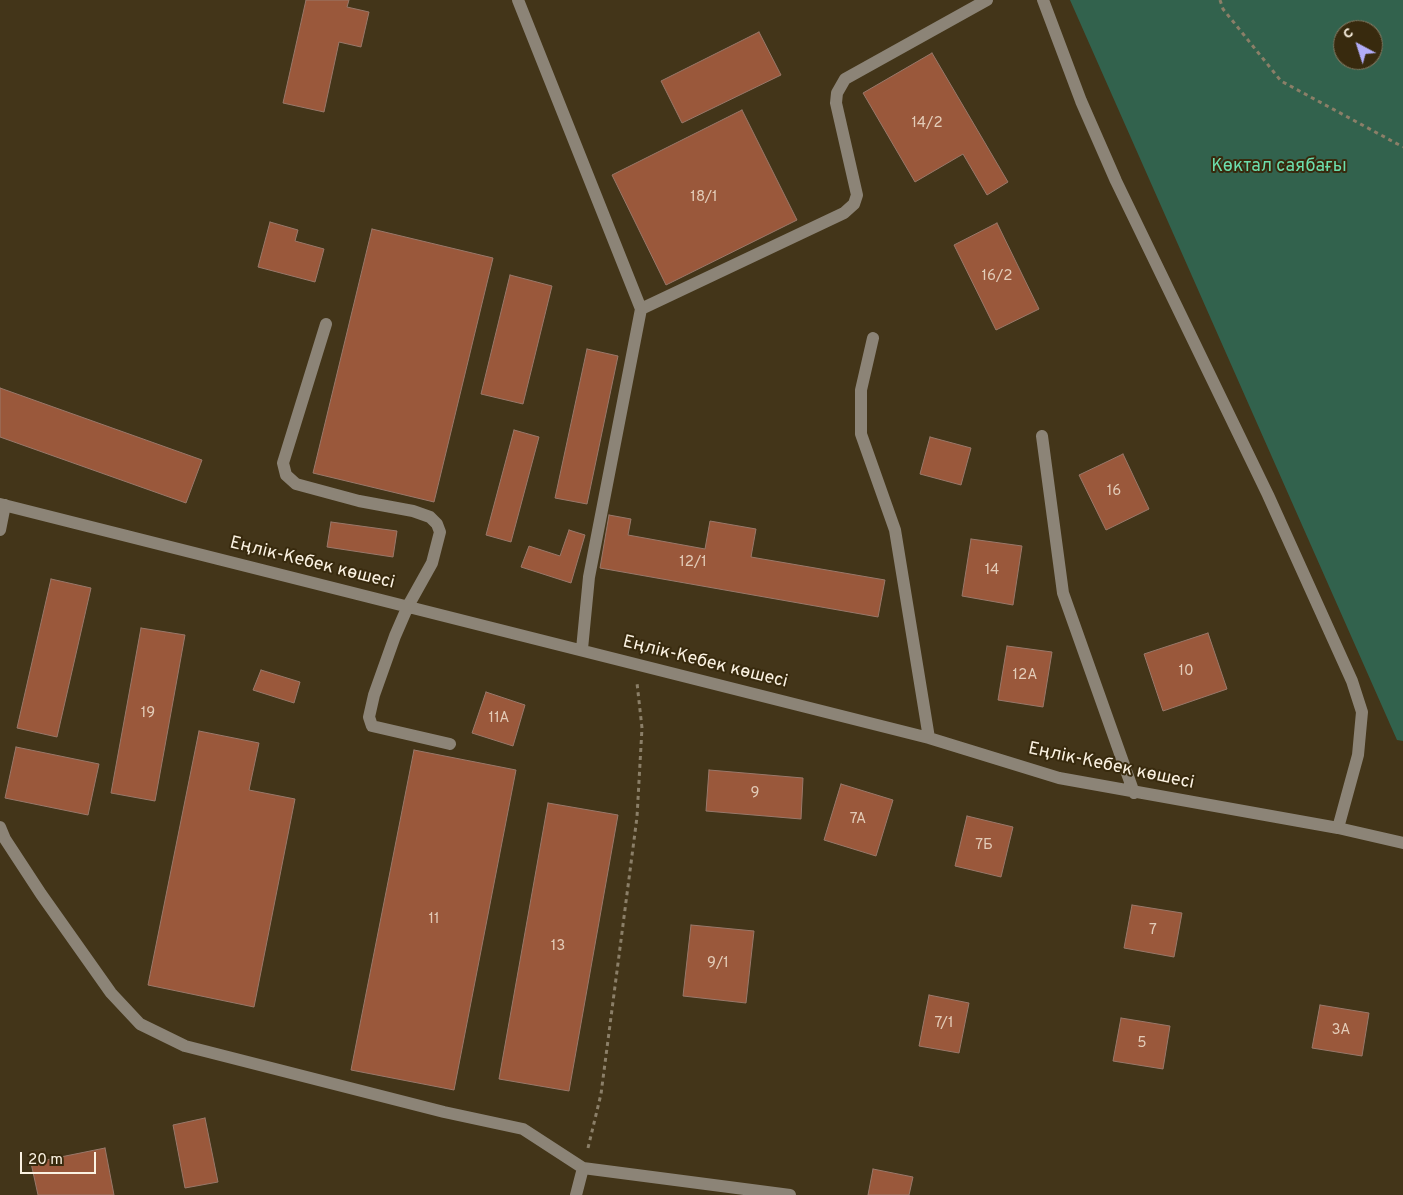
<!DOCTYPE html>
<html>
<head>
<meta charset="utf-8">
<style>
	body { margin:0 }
	#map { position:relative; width:1403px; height:1195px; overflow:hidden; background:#433519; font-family:Overpass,sans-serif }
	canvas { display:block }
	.north { position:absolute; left:1333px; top:20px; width:50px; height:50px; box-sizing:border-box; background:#382a0e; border:1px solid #867a63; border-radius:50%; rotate:320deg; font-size:14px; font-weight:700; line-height:20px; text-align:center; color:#fbf2e2 }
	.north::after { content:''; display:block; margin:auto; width:18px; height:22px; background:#b2adf9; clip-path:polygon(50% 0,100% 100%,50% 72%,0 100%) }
	.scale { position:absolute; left:20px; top:1152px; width:76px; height:22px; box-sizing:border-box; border:2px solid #fbf2e2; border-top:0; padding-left:6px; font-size:15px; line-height:18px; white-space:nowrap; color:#fbf2e2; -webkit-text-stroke:4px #382a0e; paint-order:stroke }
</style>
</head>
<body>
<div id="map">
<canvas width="1403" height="1195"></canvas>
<div class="north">С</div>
<div class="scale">20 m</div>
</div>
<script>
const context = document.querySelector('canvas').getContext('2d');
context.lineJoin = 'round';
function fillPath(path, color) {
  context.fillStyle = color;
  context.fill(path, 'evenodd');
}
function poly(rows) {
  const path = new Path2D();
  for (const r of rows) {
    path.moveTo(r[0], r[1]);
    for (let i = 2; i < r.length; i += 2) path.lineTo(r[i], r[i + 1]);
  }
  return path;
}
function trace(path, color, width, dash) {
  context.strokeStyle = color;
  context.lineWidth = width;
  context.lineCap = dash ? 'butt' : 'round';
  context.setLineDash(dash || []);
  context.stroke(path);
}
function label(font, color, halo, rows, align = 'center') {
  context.font = font + ' Overpass,sans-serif';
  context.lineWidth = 4;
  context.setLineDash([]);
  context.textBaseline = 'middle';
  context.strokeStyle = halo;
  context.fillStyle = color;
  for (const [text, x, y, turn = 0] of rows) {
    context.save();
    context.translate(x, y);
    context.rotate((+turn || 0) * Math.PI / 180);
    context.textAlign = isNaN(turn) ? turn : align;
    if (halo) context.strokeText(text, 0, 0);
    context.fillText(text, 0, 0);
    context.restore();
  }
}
const green = poly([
	[1070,0,1403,0,1403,741,1397,740],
	[1343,30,1373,30,1373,60,1343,60]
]);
const building = poly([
	[306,0,349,0,347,7,369,12,361,47,339,42,324,112,283,103,306,0],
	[759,32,781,75,682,123,661,81,759,32],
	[932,53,1008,182,987,195,963,154,915,182,863,93,932,53],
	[742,110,797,220,666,285,612,175,742,110],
	[270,222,298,230,295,241,324,249,315,282,258,267,270,222],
	[997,223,1039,309,996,330,954,245,997,223],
	[372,229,493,258,434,502,313,473,372,229],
	[510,275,552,286,523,404,481,394,510,275],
	[587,349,618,356,587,504,555,498,587,349],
	[0,388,202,460,186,503,0,437,0,388],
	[514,430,539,437,511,542,486,535,514,430],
	[930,437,971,448,961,485,920,474,930,437],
	[1123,454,1149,509,1106,530,1079,475,1123,454],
	[609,515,631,519,628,535,705,549,710,521,756,529,751,557,885,580,878,617,600,568,609,515],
	[331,522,397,531,393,557,327,547,331,522],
	[569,530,585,535,571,583,521,567,529,546,560,556,569,530],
	[971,539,1022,546,1013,605,962,596,971,539],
	[51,579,91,588,57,737,17,728,51,579],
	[141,628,185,635,155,801,111,793,141,628],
	[1208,633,1227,689,1163,711,1144,654,1208,633],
	[1007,646,1052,652,1043,707,998,700,1007,646],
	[261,670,300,682,294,703,253,690,261,670],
	[486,692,525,705,513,746,472,733,486,692],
	[199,731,259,743,249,790,295,799,254,1007,148,985,199,731],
	[16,747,99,764,88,815,5,798,16,747],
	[414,750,516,770,454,1090,351,1070,414,750],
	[709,770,803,778,801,819,706,811,709,770],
	[841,784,893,800,876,856,824,840,841,784],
	[548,803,618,815,569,1091,499,1079,548,803],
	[967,816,1013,827,1001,877,955,866,967,816],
	[1132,905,1182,913,1174,957,1124,948,1132,905],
	[691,925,754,931,746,1003,683,996,691,925],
	[929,995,969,1003,959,1053,919,1046,929,995],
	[1320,1005,1369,1013,1362,1056,1312,1048,1320,1005],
	[1121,1018,1170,1026,1163,1069,1113,1061,1121,1018],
	[205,1118,218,1182,185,1188,173,1125,205,1118],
	[105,1148,114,1195,38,1195,31,1163,105,1148],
	[873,1169,913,1177,909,1195,868,1195,873,1169]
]);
const path = poly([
	[1220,0,1223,9,1281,81,1403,147],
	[588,1148,601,1094,637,817,642,728,637,683]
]);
const minor = poly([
	[518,0,641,309,589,577,582,649],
	[1043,0,1081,101,1116,181,1268,495,1352,681,1362,712,1358,755,1338,828],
	[641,309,844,213,854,204,857,195,836,103,837,93,845,79,987,0],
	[326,324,283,463,286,475,296,484,359,501,413,511,430,517,437,524,440,532,432,563,408,606,395,636,374,695,369,717,372,726,450,744],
	[873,338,861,390,861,434,895,530,929,738],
	[1042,436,1063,593,1134,793],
	[0,504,929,738,1059,778,1338,828,1403,843],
	[0,530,5,505],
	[0,827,5,839,41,894,111,993,140,1024,185,1046,444,1112,523,1129,583,1168,790,1195],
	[576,1195,583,1168]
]);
const numberNames = [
	["14/2",927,124],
	["18/1",704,198],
	["16/2",997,277],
	["16",1114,492],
	["12/1",693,563],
	["14",992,571],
	["10",1186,672],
	["12А",1025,676],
	["19",148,714],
	["11А",499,719],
	["9",755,794],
	["7А",858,820],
	["7Б",984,846],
	["11",434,920],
	["7",1153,931],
	["13",558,947],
	["9/1",718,964],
	["7/1",944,1024],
	["3А",1341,1031],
	["5",1142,1044]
];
const parkNames = [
	["Көктал саябағы",1279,167]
];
const streetNames = [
	["Еңлік-Кебек көшесі",312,564,14],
	["Еңлік-Кебек көшесі",705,663,14],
	["Еңлік-Кебек көшесі",1111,767,12]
];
fillPath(green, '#32624d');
fillPath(building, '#9a583b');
trace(building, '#99786a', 1);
trace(path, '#8b7f68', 3, [4, 4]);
trace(minor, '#8c8477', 12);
label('15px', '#e3ccb8', null, numberNames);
label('18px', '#6cdead', '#382a0e', parkNames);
label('18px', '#fbf2e2', '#382a0e', streetNames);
</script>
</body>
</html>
